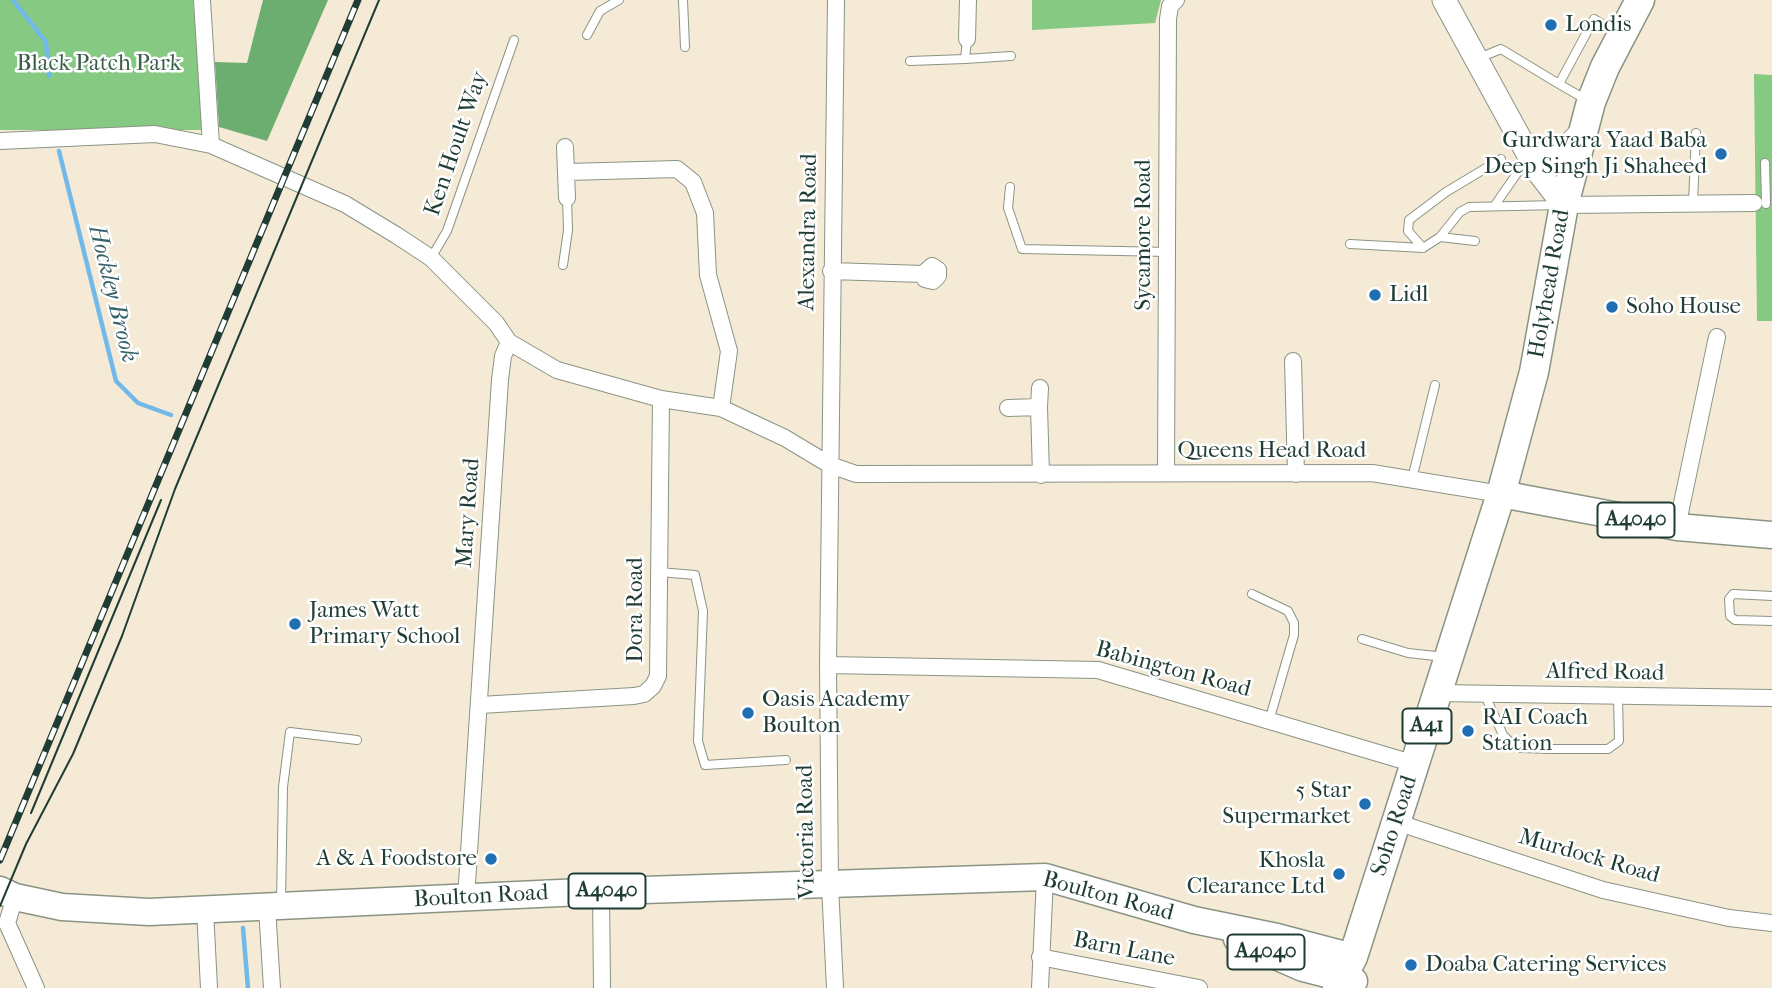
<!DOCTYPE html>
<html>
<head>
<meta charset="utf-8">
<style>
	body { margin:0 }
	canvas { display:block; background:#f5ead5 }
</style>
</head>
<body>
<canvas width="1772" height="988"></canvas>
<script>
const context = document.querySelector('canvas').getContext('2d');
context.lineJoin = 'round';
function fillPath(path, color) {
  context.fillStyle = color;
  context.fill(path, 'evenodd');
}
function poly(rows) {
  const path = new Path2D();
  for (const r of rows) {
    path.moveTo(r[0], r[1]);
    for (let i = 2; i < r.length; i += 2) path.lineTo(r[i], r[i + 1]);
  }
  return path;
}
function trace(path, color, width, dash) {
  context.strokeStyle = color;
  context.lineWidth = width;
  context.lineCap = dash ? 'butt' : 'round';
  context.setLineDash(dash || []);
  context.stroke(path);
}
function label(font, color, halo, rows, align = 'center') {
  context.font = font + ' "IM FELL French Canon",serif';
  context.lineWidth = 5;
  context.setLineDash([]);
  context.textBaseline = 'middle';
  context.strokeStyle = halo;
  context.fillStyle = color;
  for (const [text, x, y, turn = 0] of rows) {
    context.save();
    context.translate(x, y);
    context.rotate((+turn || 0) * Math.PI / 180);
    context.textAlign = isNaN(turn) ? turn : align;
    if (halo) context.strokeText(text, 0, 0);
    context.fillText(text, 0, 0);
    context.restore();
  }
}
const green = poly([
	[0,0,193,0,204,130,0,130],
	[1032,0,1161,0,1155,23,1032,30],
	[1754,74,1772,75,1772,321,1757,321]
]);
const forest = poly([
	[263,0,328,0,267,141,219,127,215,62,247,63]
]);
const stream = poly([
	[13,0,46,42,49,76],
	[59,151,116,381,138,403,171,415],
	[243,928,248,988]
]);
const service = poly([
	[683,0,685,47],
	[587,35,600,11,619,0],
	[967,39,965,59,1011,56],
	[1479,58,1501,49,1559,84,1594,19,1618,33],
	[910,61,965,59],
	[1559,84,1585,99],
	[1765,163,1766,204],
	[1010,187,1008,208,1022,249,1168,252],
	[1693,203,1696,133],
	[1495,205,1527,159],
	[1440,237,1475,241],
	[1350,244,1423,248,1440,237,1460,212,1469,207,1558,205],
	[1423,248,1408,231,1409,220,1446,192,1501,159],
	[431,258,447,231,514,40],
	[563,265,568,230,567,198],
	[1412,479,1435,385],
	[659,572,695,575,703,611,698,741,705,765,786,760],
	[1252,594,1288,611,1294,623,1294,635,1269,721],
	[1772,596,1733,594,1729,599,1730,616,1735,620,1772,621],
	[1362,639,1408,653,1445,657],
	[1484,693,1503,735,1511,743,1521,748,1550,749,1608,749,1619,741,1618,697],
	[281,901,283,787,290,732,357,740]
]);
const minor = poly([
	[202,0,211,145],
	[967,39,968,0],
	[0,141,155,134,211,145,345,204,396,235,431,258,496,323,509,342,557,370,661,399,721,408,785,438,830,465,856,474,1372,473,1501,494],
	[565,147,567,198],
	[567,172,677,169,693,182,705,213,708,275,729,351,721,408],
	[1564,205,1754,203],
	[932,266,938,270,938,276,933,281,925,279,923,274,932,266],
	[831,271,923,274],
	[1293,361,1296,474],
	[1039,407,1040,388],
	[1008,408,1039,407,1041,475],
	[1166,473,1168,19,1170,6,1176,0],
	[1677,527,1717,337],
	[828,665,1098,670,1415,764],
	[1437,693,1772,698],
	[480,705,634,696,644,694,653,686,658,676,661,399],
	[1396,822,1603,890,1729,918,1772,923],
	[601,891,602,988],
	[15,897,7,923,36,988],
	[466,898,500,380,503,356,509,342],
	[267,908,272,988],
	[205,910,209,988],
	[1040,957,1199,988],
	[835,988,830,885,828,665,836,0],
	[1040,988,1045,877]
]);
const secondary = poly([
	[1444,0,1537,170,1564,205],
	[1529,156,1563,151,1582,132]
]);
const primary = poly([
	[1501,494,1677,527,1772,535],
	[0,890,15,897,62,907,149,912,582,892,1045,877,1194,920,1277,937,1353,957],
	[1237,939,1303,968,1354,981]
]);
const trunk = poly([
	[1337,988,1353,957,1501,494,1534,372,1564,205,1591,102,1605,67,1640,0]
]);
const tram = poly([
	[31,813,161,500],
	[0,906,26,844,73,754,122,636,175,489,379,0]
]);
const rail = poly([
	[0,860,358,0]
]);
const markers = [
	[1551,25,7,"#1f6fb2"],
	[1721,154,7,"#1f6fb2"],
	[1375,295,7,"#1f6fb2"],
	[1612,307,7,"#1f6fb2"],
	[295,624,7,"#1f6fb2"],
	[748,713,7,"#1f6fb2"],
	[1468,731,7,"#1f6fb2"],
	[1365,804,7,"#1f6fb2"],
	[491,859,7,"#1f6fb2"],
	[1339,874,7,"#1f6fb2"],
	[1411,965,7,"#1f6fb2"]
];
const shields = [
	[1636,520,77],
	[1427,726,49],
	[607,891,77],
	[1266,952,77]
];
const shieldNames = [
	["A4040",1636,520],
	["A41",1427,726],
	["A4040",607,891],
	["A4040",1266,952]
];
const poiNames = [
	["Londis",1565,25],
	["Gurdwara Yaad Baba",1707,141,"right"],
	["Deep Singh Ji Shaheed",1707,167,"right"],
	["Lidl",1389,295],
	["Soho House",1626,307],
	["James Watt",309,611],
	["Primary School",309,637],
	["Oasis Academy",762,700],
	["Boulton",762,726],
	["RAI Coach",1482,718],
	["Station",1482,744],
	["5 Star",1351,791,"right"],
	["Supermarket",1351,817,"right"],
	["A & A Foodstore",477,859,"right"],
	["Khosla",1325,861,"right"],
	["Clearance Ltd",1325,887,"right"],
	["Doaba Catering Services",1425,965]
];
const parkNames = [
	["Black Patch Park",99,64]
];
const streetNames = [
	["Ken Hoult Way",457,144,-71],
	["Alexandra Road",809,232,-89],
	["Sycamore Road",1144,235,-90],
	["Holyhead Road",1550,284,-80],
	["Queens Head Road",1272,451],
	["Mary Road",469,513,-86],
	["Dora Road",636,610,-90],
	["Babington Road",1173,670,15],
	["Alfred Road",1605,673,1],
	["Soho Road",1395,826,-72],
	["Victoria Road",807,832,-91],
	["Murdock Road",1589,857,16],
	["Boulton Road",481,897,-3],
	["Boulton Road",1108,897,15],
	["Barn Lane",1124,950,11]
];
const waterNames = [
	["Hockley Brook",112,294,76]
];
fillPath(green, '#85c982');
fillPath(forest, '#6cad70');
trace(stream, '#71b9e9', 4.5);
trace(service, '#8a9484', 10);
trace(minor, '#8a9484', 18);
trace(secondary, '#8a9484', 25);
trace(primary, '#8a9484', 29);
trace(trunk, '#8a9484', 31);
trace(service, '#fff', 8);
trace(minor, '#fff', 16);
trace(secondary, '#fff', 23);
trace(primary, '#fff', 26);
trace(trunk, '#fff', 28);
trace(tram, '#1f3d34', 2);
trace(rail, '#1f3d34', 7);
trace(rail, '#fff', 4.5, [13]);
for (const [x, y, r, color] of markers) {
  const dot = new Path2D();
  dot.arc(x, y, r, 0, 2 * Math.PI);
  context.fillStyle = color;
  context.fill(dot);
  trace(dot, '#fff', 2.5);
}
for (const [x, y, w] of shields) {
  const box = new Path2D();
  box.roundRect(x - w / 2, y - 17.5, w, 35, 5);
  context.fillStyle = '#fff';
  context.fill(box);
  trace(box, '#1f3d34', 2);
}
label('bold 21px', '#1f3d34', null, shieldNames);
label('23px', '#1f3d34', '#fff', poiNames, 'left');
label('23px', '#386048', '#fff', parkNames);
label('23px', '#1f3d34', '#fff', streetNames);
label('italic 24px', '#38626a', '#fff', waterNames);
</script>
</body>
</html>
